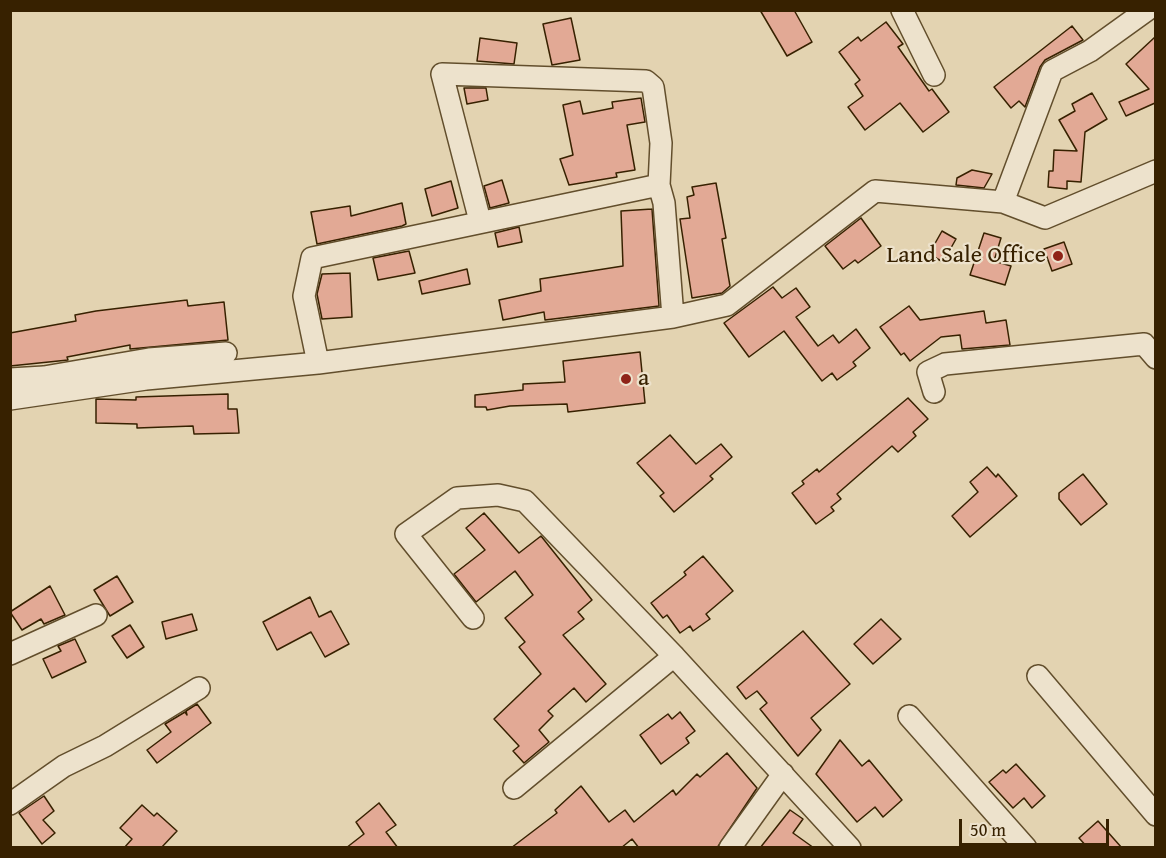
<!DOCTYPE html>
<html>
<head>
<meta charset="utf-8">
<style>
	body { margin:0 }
	#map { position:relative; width:1166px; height:858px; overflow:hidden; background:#e3d3b1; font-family:"Gentium Book Plus",serif }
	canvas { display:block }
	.frame { position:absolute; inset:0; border:12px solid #372100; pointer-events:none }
	.scale { position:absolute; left:959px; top:819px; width:150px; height:27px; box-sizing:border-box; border:3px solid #372100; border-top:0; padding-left:8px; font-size:18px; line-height:21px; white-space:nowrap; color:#372100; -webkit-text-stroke:4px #ede2cc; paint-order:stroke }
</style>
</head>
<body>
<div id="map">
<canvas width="1166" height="858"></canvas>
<div class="frame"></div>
<div class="scale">50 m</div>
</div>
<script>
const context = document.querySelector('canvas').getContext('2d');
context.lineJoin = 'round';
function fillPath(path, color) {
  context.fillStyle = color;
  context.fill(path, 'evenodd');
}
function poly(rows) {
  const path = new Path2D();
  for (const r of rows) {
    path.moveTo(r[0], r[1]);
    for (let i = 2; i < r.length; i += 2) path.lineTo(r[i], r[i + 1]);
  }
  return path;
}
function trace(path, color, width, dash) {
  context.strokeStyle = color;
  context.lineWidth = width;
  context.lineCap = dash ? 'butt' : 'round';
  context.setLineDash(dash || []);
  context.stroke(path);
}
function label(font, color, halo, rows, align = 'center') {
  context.font = font + ' "Gentium Book Plus",serif';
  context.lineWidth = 4.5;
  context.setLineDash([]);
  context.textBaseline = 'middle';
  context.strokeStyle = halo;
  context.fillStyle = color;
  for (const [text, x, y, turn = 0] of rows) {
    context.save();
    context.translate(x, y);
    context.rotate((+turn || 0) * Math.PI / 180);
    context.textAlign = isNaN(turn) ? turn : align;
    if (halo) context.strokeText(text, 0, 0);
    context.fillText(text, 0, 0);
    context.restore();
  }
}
const building = poly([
	[760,10,794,10,812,42,787,56,760,10],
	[571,18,580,60,552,65,543,24,571,18],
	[886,22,903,44,898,47,929,91,932,89,949,112,923,132,900,103,865,130,848,107,863,96,855,84,860,80,839,52,858,37,861,41,886,22],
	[1072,26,1083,40,1045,60,1040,67,1025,107,1019,101,1011,108,994,87,1072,26],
	[1155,37,1155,103,1126,116,1119,102,1149,89,1126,64,1155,37],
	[480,38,517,43,514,64,477,61,480,38],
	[464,88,486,88,488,100,467,104,464,88],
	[1092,93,1107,119,1085,132,1081,182,1067,181,1067,189,1048,187,1049,171,1053,171,1054,150,1077,151,1059,120,1075,111,1072,104,1092,93],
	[641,98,645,122,627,125,635,170,616,173,617,177,569,185,560,159,573,155,563,105,580,101,583,114,613,108,612,102,641,98],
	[972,170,992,174,984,188,956,185,957,178,972,170],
	[502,180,509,203,490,208,484,186,502,180],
	[451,181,458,208,432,216,425,189,451,181],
	[716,183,726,238,722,239,730,286,722,293,692,298,680,219,690,218,687,197,694,195,692,187,716,183],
	[402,203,406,224,402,226,317,244,311,212,350,206,351,216,402,203],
	[652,209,659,306,545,320,544,312,503,320,499,300,541,291,540,279,623,266,621,211,652,209],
	[861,218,881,246,858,263,855,260,843,269,825,246,861,218],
	[519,227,522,242,498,247,495,233,519,227],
	[942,231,956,239,943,262,929,254,942,231],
	[984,233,1001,238,994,261,1011,266,1005,285,970,275,984,233],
	[1064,242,1072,264,1052,271,1044,249,1064,242],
	[409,251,415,273,378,280,373,258,409,251],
	[467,269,470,284,422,294,419,281,467,269],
	[350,273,352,317,322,319,317,294,322,274,350,273],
	[773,287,782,298,796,288,810,307,796,317,818,346,833,335,839,343,856,329,870,348,853,362,856,366,837,380,832,373,822,381,784,331,749,357,724,323,773,287],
	[187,300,188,306,224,302,228,340,130,349,130,345,67,357,68,360,10,366,10,333,76,321,75,315,96,311,187,300],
	[909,306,920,320,984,311,986,323,1006,320,1010,345,962,349,960,335,941,337,910,361,904,353,901,355,880,327,909,306],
	[640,352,645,403,568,412,567,404,510,406,487,410,486,407,475,407,475,395,523,390,523,384,565,382,563,361,640,352],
	[228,394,228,409,237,409,239,433,194,434,193,426,137,428,137,424,96,423,96,399,136,400,136,397,228,394],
	[908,398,928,419,913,432,916,436,898,452,892,446,837,494,841,499,831,507,834,511,816,524,792,493,804,484,802,481,817,469,819,472,908,398],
	[670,435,696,464,721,444,732,457,710,476,713,479,674,512,660,496,664,493,637,463,670,435],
	[987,467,996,477,998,474,1017,496,970,537,952,516,978,492,970,482,987,467],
	[1083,474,1107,504,1081,525,1059,499,1059,493,1083,474],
	[484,513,519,553,541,536,592,600,578,612,584,619,563,635,606,684,586,702,574,688,548,711,553,716,539,730,549,742,524,763,513,751,519,746,494,719,541,674,519,647,525,642,505,618,533,595,515,571,476,602,454,574,485,550,466,528,484,513],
	[703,556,733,591,706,614,710,619,693,631,690,626,680,633,667,615,663,618,651,603,686,575,684,572,703,556],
	[117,576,133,602,110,616,94,590,117,576],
	[50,586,65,615,44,624,41,619,22,630,10,612,50,586],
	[310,597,319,617,331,611,349,644,325,657,311,632,277,650,263,622,310,597],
	[192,614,197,630,166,639,162,622,192,614],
	[881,619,901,639,873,664,854,644,881,619],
	[130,625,144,647,127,658,112,636,130,625],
	[803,631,850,684,811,718,821,730,798,756,760,709,767,703,757,691,746,699,737,687,803,631],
	[75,639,86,662,52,678,43,659,61,651,58,646,75,639],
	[197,704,211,723,157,763,147,750,171,732,165,724,185,712,187,715,186,711,197,704],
	[680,712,695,731,686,738,689,743,661,764,640,735,668,714,672,719,680,712],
	[840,740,862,766,869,760,902,800,883,817,875,807,857,822,816,774,840,740],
	[727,753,757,788,717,848,639,848,632,839,621,848,511,848,557,813,555,810,581,786,609,822,625,810,634,822,673,790,676,795,697,774,700,777,727,753],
	[1016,764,1045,796,1032,808,1024,798,1013,808,989,782,1003,770,1006,773,1016,764],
	[44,796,54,811,43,820,55,833,42,844,19,813,44,796],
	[379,803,396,825,386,832,398,848,346,848,364,834,356,822,379,803],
	[142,805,154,816,157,813,177,831,161,848,124,848,132,839,120,828,142,805],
	[790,810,803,819,793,833,814,848,760,848,790,810],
	[1098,821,1122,848,1088,848,1079,838,1098,821]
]);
const street = poly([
	[902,10,934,75],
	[1003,202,1052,71,1090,51,1147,10],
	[480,221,442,74,646,81,653,87,661,143,659,185],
	[318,363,304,296,312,258,659,185,664,203,673,317],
	[10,379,44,377,149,359,226,353],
	[934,392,928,372,945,364,1144,344,1156,358],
	[10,399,146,379,318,363,673,317,727,305,875,191,1003,202,1045,218,1156,171],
	[473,618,406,534,457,498,498,495,525,501,674,656,850,848],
	[10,654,96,615],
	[1038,676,1156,815],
	[909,716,1026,848],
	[514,788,674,656],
	[10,804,64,766,105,746,199,688],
	[730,848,783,774]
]);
const markers = [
	[1058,256,6,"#8f2418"],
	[626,379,6,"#8f2418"]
];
const poiNames = [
	["Land Sale Office",1046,256],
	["a",638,379,"left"]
];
fillPath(building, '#e2a995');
trace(building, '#372100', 1.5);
trace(street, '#624e2c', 24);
trace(street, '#ede2cc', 21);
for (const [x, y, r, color] of markers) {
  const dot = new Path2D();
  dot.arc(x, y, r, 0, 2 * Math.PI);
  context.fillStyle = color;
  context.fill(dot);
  trace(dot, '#ede2cc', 2);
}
label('24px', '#372100', '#ede2cc', poiNames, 'right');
</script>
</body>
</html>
